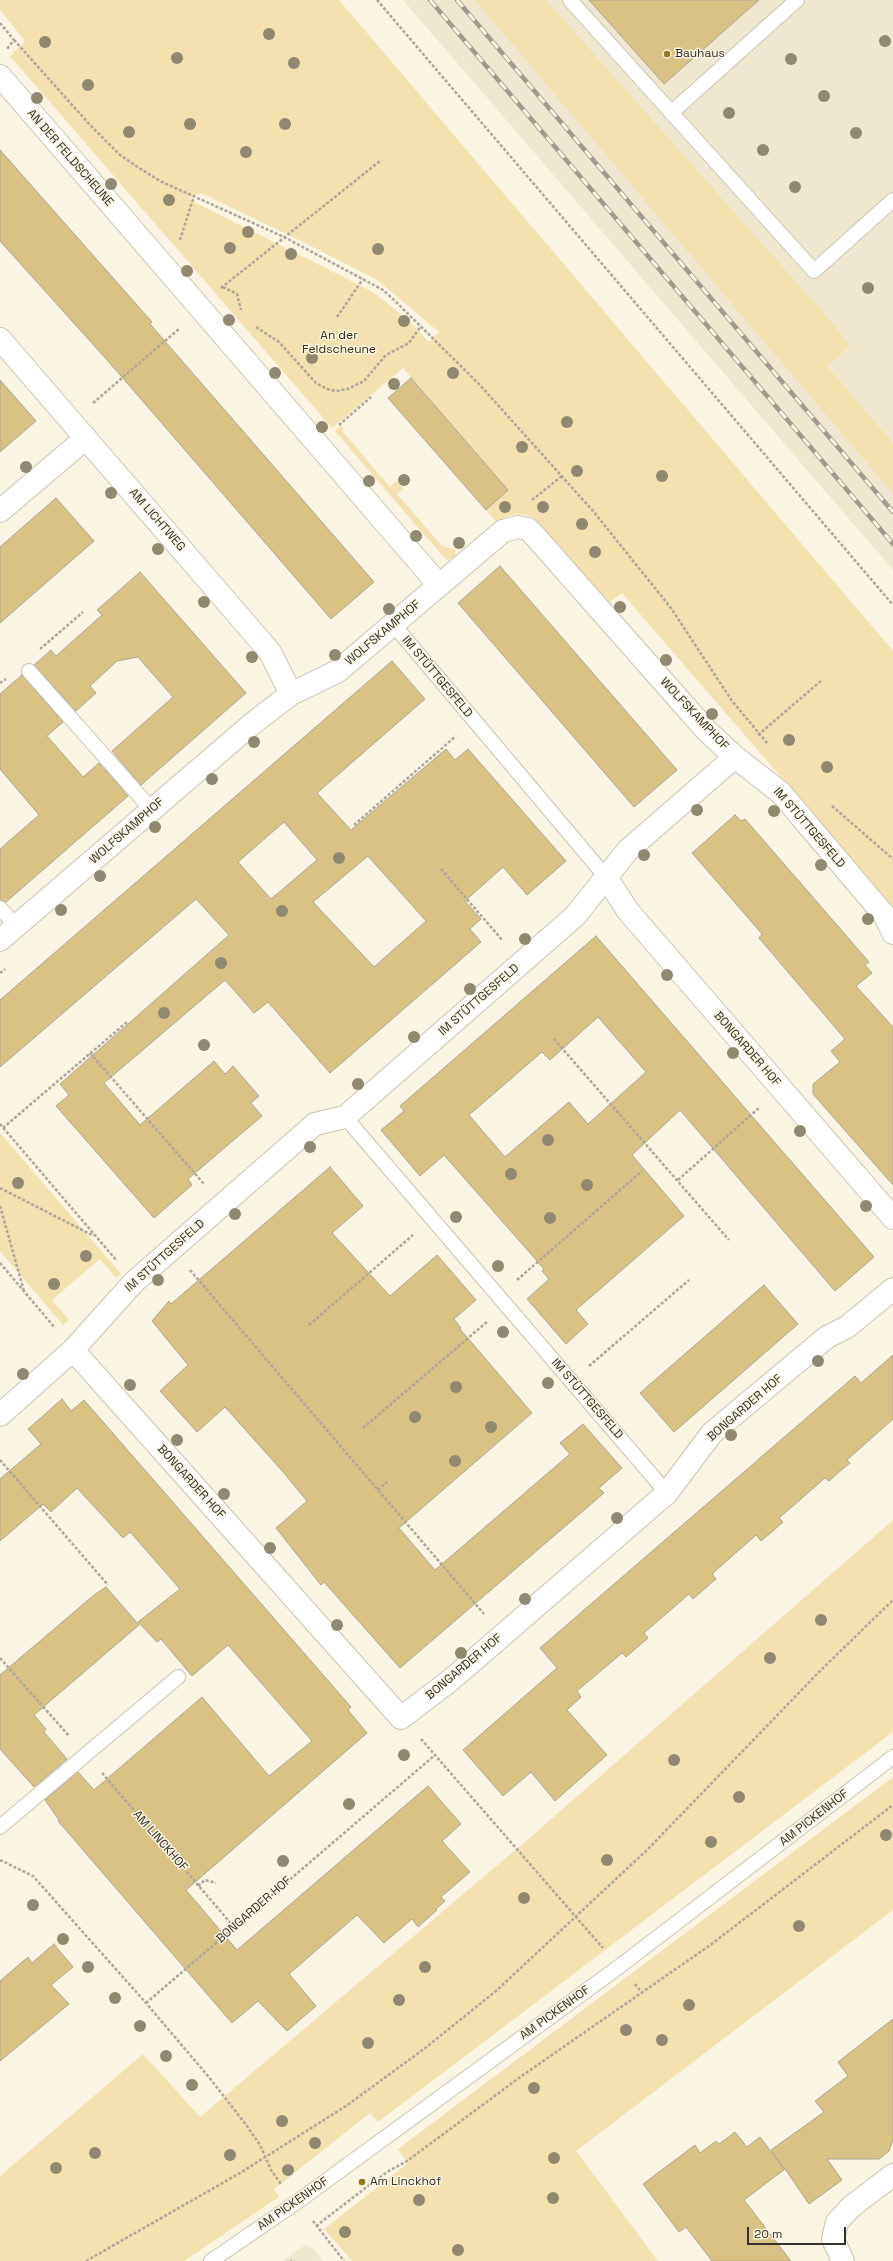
<!DOCTYPE html>
<html>
<head>
<meta charset="utf-8">
<style>
	body { margin:0 }
	#map { position:relative; width:893px; height:2261px; overflow:hidden; background:#faf4e3; font-family:"Space Grotesk",sans-serif }
	canvas { display:block }
	.scale { position:absolute; left:747px; top:2227px; width:99px; height:18px; box-sizing:border-box; border:2px solid #34322b; border-top:0; padding-left:5px; font-size:12px; line-height:14px; white-space:nowrap; color:#34322b; -webkit-text-stroke:3px #faf4e3; paint-order:stroke }
</style>
</head>
<body>
<div id="map">
<canvas width="893" height="2261"></canvas>
<div class="scale">20 m</div>
</div>
<script>
const context = document.querySelector('canvas').getContext('2d');
context.lineJoin = 'round';
function fillPath(path, color) {
  context.fillStyle = color;
  context.fill(path, 'evenodd');
}
function poly(rows) {
  const path = new Path2D();
  for (const r of rows) {
    path.moveTo(r[0], r[1]);
    for (let i = 2; i < r.length; i += 2) path.lineTo(r[i], r[i + 1]);
  }
  return path;
}
function trace(path, color, width, dash) {
  context.strokeStyle = color;
  context.lineWidth = width;
  context.lineCap = dash ? 'butt' : 'round';
  context.setLineDash(dash || []);
  context.stroke(path);
}
function label(font, color, halo, rows, align = 'center') {
  context.font = font + ' "Space Grotesk",sans-serif';
  context.lineWidth = 3;
  context.setLineDash([]);
  context.textBaseline = 'middle';
  context.strokeStyle = halo;
  context.fillStyle = color;
  for (const [text, x, y, turn = 0] of rows) {
    context.save();
    context.translate(x, y);
    context.rotate((+turn || 0) * Math.PI / 180);
    context.textAlign = isNaN(turn) ? turn : align;
    if (halo) context.strokeText(text, 0, 0);
    context.fillText(text, 0, 0);
    context.restore();
  }
}
const built = poly([
	[403,0,893,0,893,443,827,366,802,386,893,494,893,570],
	[305,2245,314,2249,323,2261,283,2261]
]);
const green = poly([
	[0,0,339,0,893,651,893,907,622,593,608,603,533,518,529,516,522,514,507,516,497,523,486,510,508,490,403,368,332,428,10,56,25,41,0,10],
	[201,193,303,242,377,280,439,332,429,342,407,319,373,292,188,199],
	[475,0,546,0,826,316,850,346,827,366,893,443,893,494],
	[341,425,344,429,342,431,390,487,396,481,403,489,397,494,441,545,455,550,456,557,447,560,427,538,335,431],
	[0,1133,121,1274,116,1278,100,1259,52,1300,69,1320,63,1325,0,1251],
	[893,1520,893,1732,378,2122,370,2113,274,2189,279,2197,184,2261,0,2261,0,2176,143,2054,200,2117,526,1841],
	[893,1777,893,1910,576,2151,658,2261,352,2261,324,2229,408,2163,398,2149]
]);
const building = poly([
	[589,0,759,0,664,84,589,0],
	[0,150,152,322,150,324,374,582,331,619,108,361,0,241,0,150],
	[411,378,508,490,486,510,388,398,411,378],
	[0,380,36,421,0,452,0,380],
	[56,498,94,541,0,623,0,547,56,498],
	[500,566,677,770,634,807,458,603,500,566],
	[140,572,246,693,141,785,112,751,173,697,138,657,117,661,90,686,96,693,76,711,34,665,51,650,56,656,102,615,97,610,140,572],
	[392,661,425,699,317,793,351,830,446,749,455,760,468,749,566,861,527,895,503,867,465,901,481,919,470,929,481,942,330,1073,268,1002,254,1013,225,980,104,1083,140,1125,214,1061,225,1074,233,1066,259,1096,251,1103,262,1116,188,1179,192,1185,154,1218,56,1106,69,1095,60,1084,229,935,196,899,0,1067,0,1000,392,661],
	[284,822,317,860,271,899,238,862,284,822],
	[368,856,426,921,374,967,313,902,368,856],
	[22,675,63,722,47,736,83,777,99,763,128,796,6,902,0,900,0,849,39,815,0,769,0,694,22,675],
	[735,815,741,821,745,819,869,962,865,965,872,973,856,986,893,1027,893,1185,813,1094,813,1084,840,1062,831,1051,845,1039,759,938,762,934,692,853,735,815],
	[596,936,874,1257,835,1291,680,1110,632,1155,684,1216,576,1310,588,1324,566,1344,527,1299,549,1279,542,1271,544,1269,444,1155,420,1176,381,1130,404,1111,400,1106,596,936],
	[598,1017,646,1072,588,1124,569,1102,505,1157,469,1115,542,1052,550,1060,598,1017],
	[330,1167,363,1206,332,1233,390,1296,437,1255,476,1300,454,1319,461,1328,460,1329,532,1413,399,1528,435,1570,570,1454,560,1443,583,1424,622,1468,599,1488,604,1493,400,1668,324,1582,321,1585,276,1528,307,1501,284,1473,225,1407,197,1432,160,1391,188,1365,152,1321,169,1301,171,1304,330,1167],
	[764,1285,798,1324,674,1432,640,1393,764,1285],
	[893,1355,893,1419,847,1460,850,1463,839,1472,829,1481,825,1478,779,1518,783,1522,773,1531,761,1541,756,1535,712,1574,716,1579,693,1599,689,1594,644,1633,648,1638,626,1657,622,1653,577,1691,581,1697,567,1710,607,1755,555,1801,531,1772,503,1796,463,1750,557,1668,540,1648,855,1376,861,1383,893,1355],
	[62,1399,71,1411,84,1400,351,1707,348,1710,367,1733,186,1890,237,1950,428,1786,461,1824,442,1841,470,1872,441,1897,445,1901,436,1909,437,1910,418,1927,412,1919,384,1943,357,1915,289,1974,316,2006,287,2031,258,2001,232,2023,58,1821,59,1820,45,1800,78,1772,94,1790,202,1697,269,1776,312,1741,228,1645,192,1676,161,1639,157,1642,138,1622,180,1589,130,1532,123,1538,77,1488,51,1512,43,1504,0,1541,0,1479,41,1444,28,1429,62,1399],
	[106,1587,139,1625,34,1715,46,1729,44,1732,67,1759,34,1787,0,1749,0,1675,94,1595,106,1587],
	[54,1944,73,1967,51,1985,69,2004,0,2061,0,1981,28,1957,32,1963,54,1944],
	[893,2019,893,2140,889,2151,879,2159,827,2159,842,2180,809,2204,785,2169,744,2200,791,2261,712,2261,686,2227,679,2232,643,2184,695,2145,700,2153,716,2141,719,2144,735,2132,747,2147,760,2137,784,2169,771,2150,824,2112,815,2101,848,2076,838,2062,893,2019]
]);
const path = poly([
	[377,0,893,605],
	[0,23,14,40,7,49],
	[14,40,91,126,120,155,139,168,160,181,284,237,383,290,392,298,479,384,593,511,671,608,732,701,768,744],
	[180,240,194,196],
	[223,287,237,294,241,310],
	[221,288,380,161],
	[337,317,363,279],
	[256,327,279,342,316,383,327,389,336,391,348,389,364,381,386,355,409,343,421,326],
	[93,403,180,328],
	[339,425,371,397],
	[532,500,562,476],
	[40,649,83,612],
	[0,683,6,679],
	[758,735,822,680],
	[832,806,893,859],
	[354,825,456,736],
	[441,869,503,941],
	[0,973,5,969],
	[554,1039,729,1240],
	[90,1053,204,1184],
	[0,1124,117,1261],
	[3,1128,127,1022],
	[678,1180,760,1107],
	[0,1188,94,1236],
	[0,1206,24,1291],
	[0,1263,55,1328],
	[190,1270,484,1614],
	[517,1280,642,1171],
	[309,1325,413,1235],
	[589,1366,689,1280],
	[363,1428,488,1321],
	[0,1460,108,1585],
	[378,1490,387,1482],
	[0,1658,69,1736],
	[421,1739,603,1948],
	[102,1773,234,1927],
	[0,1860,33,1876,146,2003,208,2076,247,2126,260,2145,271,2170,281,2184],
	[198,1886,205,1880,216,1883],
	[635,1984,642,1993],
	[146,2003,435,1755],
	[313,2221,344,2261],
	[316,2226,368,2186,387,2172,407,2161,523,2075,709,1946,893,1805],
	[86,2261,240,2173,346,2106,424,2049,496,1991,647,1850,820,1671,893,1600],
	[290,2261,292,2261]
]);
const lane = poly([
	[570,0,814,271,893,200],
	[671,113,797,0],
	[393,624,606,877],
	[29,671,152,810],
	[0,908,16,926],
	[345,1117,667,1493],
	[0,1827,178,1677],
	[211,2261,297,2202,620,1966,893,1757]
]);
const street = poly([
	[0,76,439,585],
	[0,339,270,652,291,694],
	[0,511,86,438],
	[606,877,628,911,893,1218],
	[0,940,252,724,291,694,338,671,503,531,518,527,528,529,534,535,706,730,735,757,781,793,885,916,893,933],
	[73,1350,401,1718,452,1679,667,1493,712,1433,827,1337,847,1327,893,1289],
	[0,1415,73,1350,134,1282,315,1124,345,1117,575,916,628,850,735,757],
	[843,2261,833,2239,837,2222,852,2206,893,2175]
]);
const rail = poly([
	[430,0,893,544],
	[457,0,893,512]
]);
const trees = [
	[269,34],
	[885,41],
	[45,42],
	[177,58],
	[791,59],
	[294,63],
	[88,85],
	[824,96],
	[37,98],
	[729,113],
	[190,124],
	[285,124],
	[129,132],
	[856,133],
	[763,150],
	[246,152],
	[111,184],
	[795,187],
	[169,200],
	[248,232],
	[230,248],
	[378,249],
	[291,254],
	[187,271],
	[868,288],
	[229,320],
	[404,321],
	[312,358],
	[275,373],
	[453,373],
	[394,384],
	[567,422],
	[322,427],
	[522,447],
	[26,467],
	[577,471],
	[662,476],
	[404,480],
	[369,481],
	[111,493],
	[505,507],
	[543,507],
	[582,524],
	[416,536],
	[459,543],
	[158,549],
	[595,552],
	[204,602],
	[620,607],
	[389,609],
	[335,655],
	[252,657],
	[666,660],
	[712,714],
	[789,740],
	[254,742],
	[827,767],
	[212,779],
	[697,810],
	[774,811],
	[155,827],
	[644,855],
	[339,858],
	[821,865],
	[100,876],
	[61,910],
	[282,911],
	[868,919],
	[525,939],
	[221,963],
	[667,975],
	[470,989],
	[164,1013],
	[414,1037],
	[204,1045],
	[733,1053],
	[358,1084],
	[800,1131],
	[548,1140],
	[310,1147],
	[511,1174],
	[18,1183],
	[587,1185],
	[866,1206],
	[235,1214],
	[456,1217],
	[550,1218],
	[86,1256],
	[498,1266],
	[158,1280],
	[54,1284],
	[503,1332],
	[818,1361],
	[23,1374],
	[548,1383],
	[130,1385],
	[456,1387],
	[415,1417],
	[491,1427],
	[731,1435],
	[177,1440],
	[455,1461],
	[224,1494],
	[617,1518],
	[270,1548],
	[525,1599],
	[821,1620],
	[337,1625],
	[461,1653],
	[770,1658],
	[404,1755],
	[674,1760],
	[739,1797],
	[349,1804],
	[886,1835],
	[711,1842],
	[607,1860],
	[283,1861],
	[524,1898],
	[33,1905],
	[799,1926],
	[63,1939],
	[88,1967],
	[425,1967],
	[115,1998],
	[399,2000],
	[689,2005],
	[140,2026],
	[626,2030],
	[662,2040],
	[368,2043],
	[166,2056],
	[192,2085],
	[534,2088],
	[282,2121],
	[315,2143],
	[95,2153],
	[230,2155],
	[554,2158],
	[56,2168],
	[288,2170],
	[553,2198],
	[419,2200],
	[345,2232],
	[458,2250]
];
const markers = [
	[667,54,4,"#957a21"],
	[362,2182,4,"#957a21"]
];
const poiNames = [
	["Bauhaus",675,54],
	["Am Linckhof",370,2182]
];
const streetNames = [
	["AN DER FELDSCHEUNE",70,158,49],
	["AM LICHTWEG",157,520,49],
	["WOLFSKAMPHOF",383,633,-40],
	["IM STÜTTGESFELD",437,677,50],
	["WOLFSKAMPHOF",694,714,47],
	["IM STÜTTGESFELD",809,828,49],
	["WOLFSKAMPHOF",127,831,-41],
	["IM STÜTTGESFELD",479,1000,-41],
	["BONGARDER HOF",747,1049,49],
	["IM STÜTTGESFELD",165,1256,-42],
	["IM STÜTTGESFELD",587,1399,49],
	["BONGARDER HOF",745,1408,-41],
	["BONGARDER HOF",191,1482,48],
	["BONGARDER HOF",464,1667,-40],
	["AM PICKENHOF",814,1818,-38],
	["AM LINCKHOF",160,1841,49],
	["BONGARDER HOF",254,1910,-41],
	["AM PICKENHOF",555,2013,-36],
	["AM PICKENHOF",293,2204,-35]
];
const parkNames = [
	["An der",339,336],
	["Feldscheune",339,350]
];
fillPath(built, '#f0e7d0');
fillPath(green, '#f3e1b0');
fillPath(building, '#d8c284');
trace(building, '#aba696', 1);
trace(lane, '#cac4b4', 16);
trace(street, '#cac4b4', 24);
trace(path, '#aca79a', 2.5, [3, 2]);
trace(lane, '#fff', 14);
trace(street, '#fff', 22);
trace(rail, '#9f9b8f', 4.5);
trace(rail, '#faf4e3', 3, [9]);
context.fillStyle = '#908871';
for (const [x, y] of trees) {
  context.beginPath();
  context.arc(x, y, 6, 0, 2 * Math.PI);
  context.fill();
}
for (const [x, y, r, color] of markers) {
  const dot = new Path2D();
  dot.arc(x, y, r, 0, 2 * Math.PI);
  context.fillStyle = color;
  context.fill(dot);
  trace(dot, '#faf4e3', 1.5);
}
label('12px', '#34322b', '#faf4e3', poiNames, 'left');
label('12px', '#34322b', '#faf4e3', streetNames);
label('12px', '#3a3014', '#faf4e3', parkNames);
</script>
</body>
</html>
